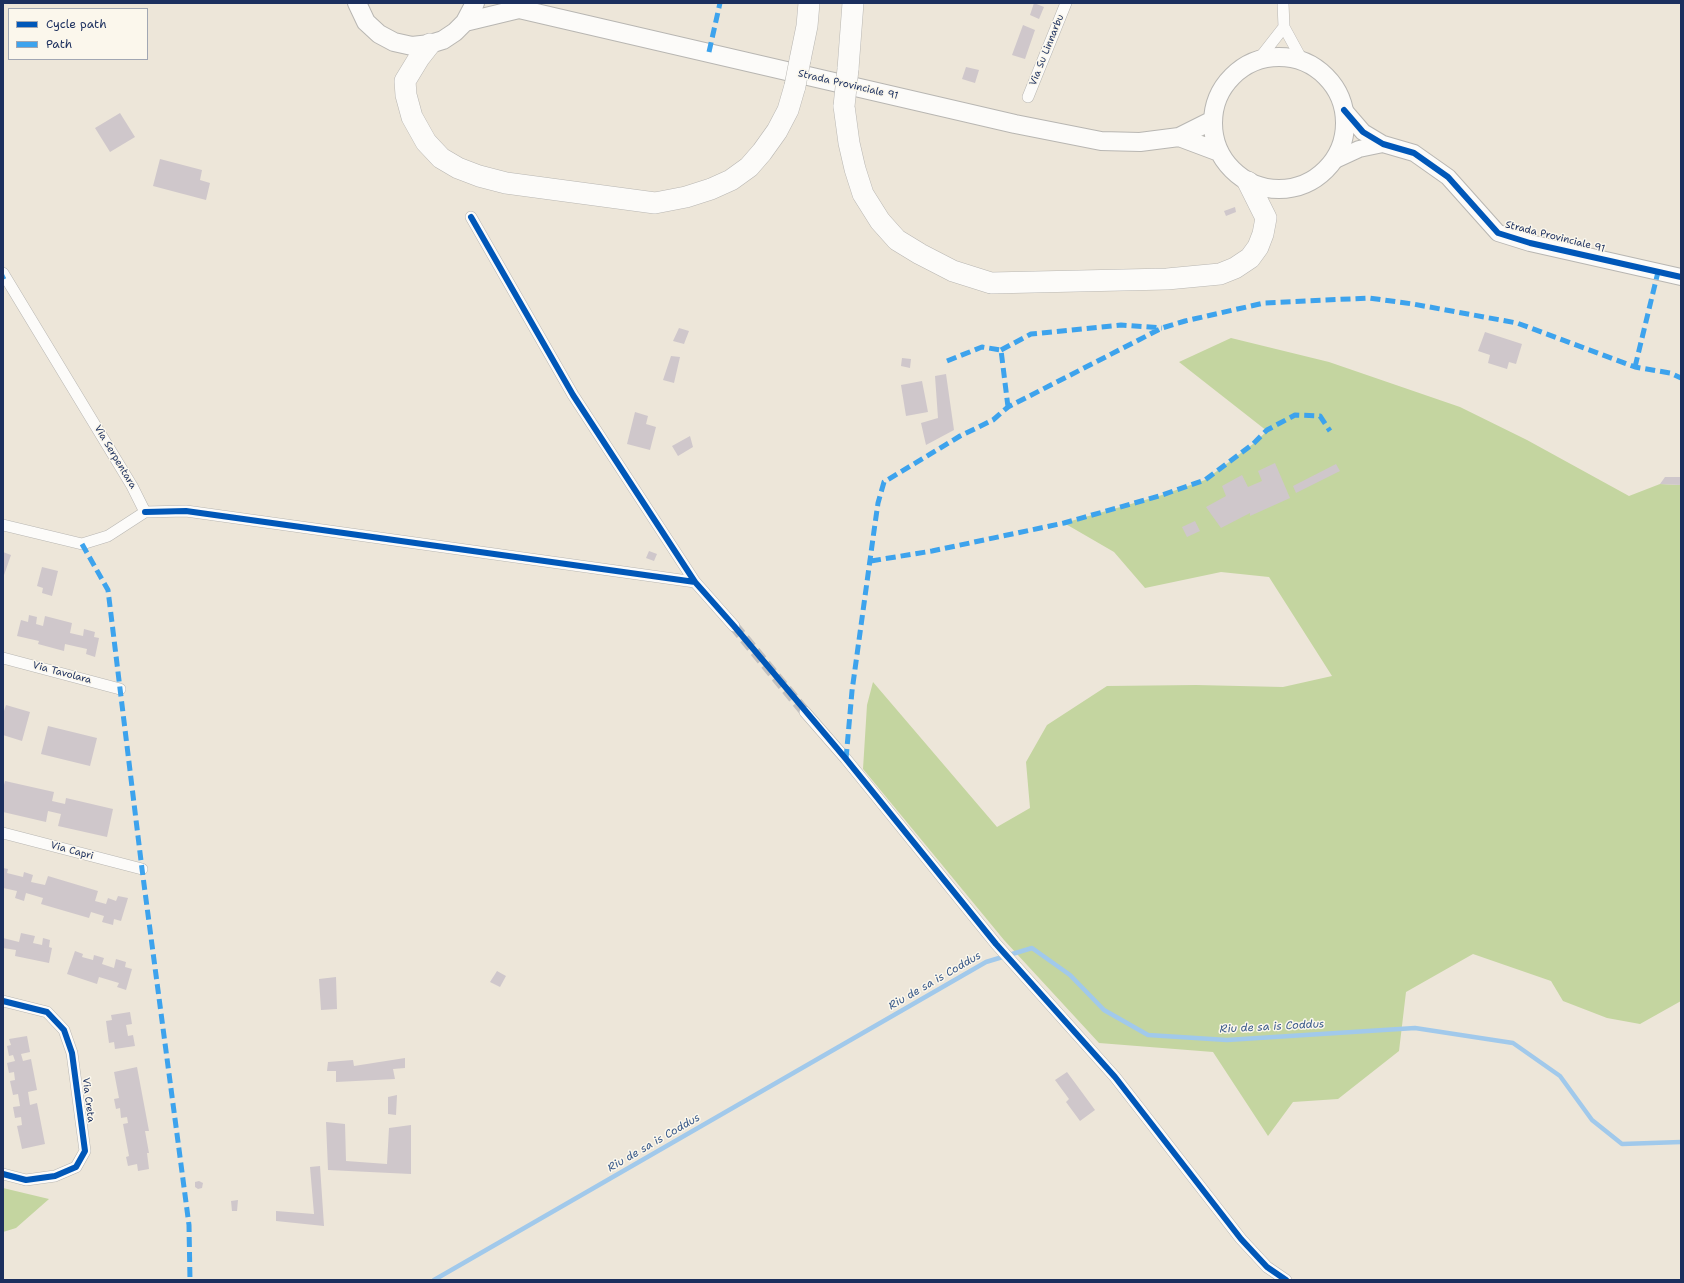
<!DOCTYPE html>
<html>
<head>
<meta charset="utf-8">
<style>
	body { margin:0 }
	#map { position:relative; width:1684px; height:1283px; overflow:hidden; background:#ede6d9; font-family:"Shantell Sans",sans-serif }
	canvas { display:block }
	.frame { position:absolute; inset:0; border:4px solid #1b2f5e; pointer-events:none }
	.legend { position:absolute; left:8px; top:8px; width:140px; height:52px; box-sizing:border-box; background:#fbf7ec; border:1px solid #a1a7b3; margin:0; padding:5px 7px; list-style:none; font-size:12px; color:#1b2f5e }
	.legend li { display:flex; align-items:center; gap:8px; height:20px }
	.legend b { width:20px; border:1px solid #a1a7b3 }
</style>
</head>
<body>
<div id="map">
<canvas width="1684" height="1283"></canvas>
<div class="frame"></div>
<ul class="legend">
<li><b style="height:5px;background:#0057b8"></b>Cycle path</li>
<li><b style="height:5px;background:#3da3ed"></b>Path</li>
</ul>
</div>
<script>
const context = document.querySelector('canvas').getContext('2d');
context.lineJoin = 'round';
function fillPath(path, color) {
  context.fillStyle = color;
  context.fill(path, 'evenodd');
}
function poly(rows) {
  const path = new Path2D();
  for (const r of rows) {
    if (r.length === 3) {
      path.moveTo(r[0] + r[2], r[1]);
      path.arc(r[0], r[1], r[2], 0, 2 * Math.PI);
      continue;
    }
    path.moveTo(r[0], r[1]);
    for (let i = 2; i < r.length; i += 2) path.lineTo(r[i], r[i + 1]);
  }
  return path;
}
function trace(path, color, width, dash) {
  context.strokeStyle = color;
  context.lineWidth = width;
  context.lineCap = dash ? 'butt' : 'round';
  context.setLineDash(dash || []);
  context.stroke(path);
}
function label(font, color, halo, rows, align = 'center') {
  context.font = font + ' "Shantell Sans",sans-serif';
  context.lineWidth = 3;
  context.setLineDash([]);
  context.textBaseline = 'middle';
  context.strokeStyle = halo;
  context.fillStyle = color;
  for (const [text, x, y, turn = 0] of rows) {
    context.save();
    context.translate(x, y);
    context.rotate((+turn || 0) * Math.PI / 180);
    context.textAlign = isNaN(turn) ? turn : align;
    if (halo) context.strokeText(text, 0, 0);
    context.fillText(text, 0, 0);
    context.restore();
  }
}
const green = poly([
	[1231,338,1329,362,1460,407,1527,440,1629,496,1660,484,1681,485,1681,1001,1640,1024,1607,1018,1563,1001,1551,981,1473,954,1406,992,1399,1051,1338,1099,1293,1102,1268,1136,1213,1052,1099,1043,1004,940,863,769,867,705,873,682,997,827,1030,808,1026,762,1047,725,1107,686,1196,685,1283,687,1332,676,1269,577,1221,572,1145,588,1114,552,1064,523,1159,496,1205,480,1253,444,1267,431,1179,362],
	[3,1188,49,1199,16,1228,3,1232]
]);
const stream = poly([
	[434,1280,986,962,1032,948,1070,975,1104,1010,1148,1035,1227,1040,1415,1028,1513,1043,1560,1076,1592,1120,1622,1144,1681,1142]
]);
const building = poly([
	[1034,3,1044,7,1039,19,1030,15],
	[1023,25,1035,30,1025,59,1012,55],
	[966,67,979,70,975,83,962,79],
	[120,113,135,137,110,152,95,128],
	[160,159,202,170,200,180,210,183,206,200,153,186],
	[1235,207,1236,212,1226,216,1224,211],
	[679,328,689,331,684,344,673,341],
	[1485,332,1522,344,1516,364,1509,362,1507,369,1488,363,1490,355,1478,351],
	[671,356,680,357,674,383,663,380],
	[902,358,911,359,910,368,901,366],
	[946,374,954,430,926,445,921,423,938,418,935,376],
	[922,381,928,412,906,416,901,385],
	[635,412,648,416,646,424,656,427,650,450,627,444],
	[690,436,693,447,678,456,672,446],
	[1275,463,1290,498,1250,516,1250,513,1221,528,1206,507,1226,496,1222,486,1242,475,1248,487,1262,481,1258,471],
	[1336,464,1340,471,1296,493,1293,486],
	[1665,477,1681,477,1681,485,1660,484],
	[1195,521,1200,531,1187,537,1182,527],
	[649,551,657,554,654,561,646,558],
	[3,552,11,555,3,578],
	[42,567,58,571,52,596,42,593,43,588,37,586],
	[29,615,37,617,36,624,43,626,45,616,72,623,70,633,83,636,84,629,95,632,94,637,99,638,95,657,86,654,87,649,65,644,64,651,38,644,39,641,17,636,21,620,28,622],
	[6,705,30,712,22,741,3,735,3,714],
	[48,726,97,738,90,766,41,754],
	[5,781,54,792,52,801,65,804,66,798,113,809,107,837,58,826,61,814,48,811,46,822,3,812,3,789],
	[3,868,8,869,7,873,23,877,24,872,33,875,31,882,45,885,48,876,98,891,95,901,106,904,108,898,116,901,118,896,128,898,121,921,114,919,113,925,102,922,104,916,91,912,89,918,41,904,43,898,26,893,24,901,15,898,17,891,3,888],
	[21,933,35,936,33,943,42,945,43,938,50,940,49,947,52,948,49,963,15,956,16,950,3,948,3,938,19,942],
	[75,951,83,954,82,957,93,960,94,955,104,958,102,964,114,968,116,959,126,962,125,967,132,969,126,990,117,987,119,983,99,977,97,984,67,974],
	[497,971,506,976,500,987,490,982],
	[336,977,337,1009,321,1010,319,979],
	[130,1012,132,1024,126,1025,128,1036,133,1035,135,1046,115,1049,114,1042,109,1043,106,1021,112,1020,111,1015],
	[27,1036,30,1052,21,1054,23,1061,31,1059,37,1090,28,1092,30,1105,37,1103,45,1144,22,1149,17,1126,22,1125,21,1117,15,1118,13,1107,20,1106,18,1094,13,1095,10,1081,15,1080,14,1072,9,1073,7,1063,15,1061,13,1055,9,1056,7,1046,11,1045,9,1039],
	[405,1058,405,1068,393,1069,395,1079,336,1082,336,1071,327,1071,328,1062,353,1060,354,1066],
	[137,1067,149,1131,145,1131,149,1153,147,1153,149,1169,138,1171,137,1164,128,1166,126,1157,129,1156,123,1124,128,1123,127,1117,121,1118,120,1108,116,1109,114,1099,119,1098,114,1072],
	[1067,1072,1095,1110,1080,1121,1066,1102,1069,1099,1055,1080],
	[397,1095,396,1115,388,1114,388,1097],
	[326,1122,345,1124,346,1161,387,1164,389,1128,411,1125,411,1174,328,1170],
	[320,1166,324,1226,276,1221,276,1211,314,1214,310,1167],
	[199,1181,203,1183,202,1188,198,1189,195,1187,195,1182],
	[238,1200,237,1211,232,1211,231,1201]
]);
const streetTunnel = poly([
	[734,626,805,712]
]);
const street = poly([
	[1283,3,1284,27,1302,60],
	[1259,59,1284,27],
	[1028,97,1066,3],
	[471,217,573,395,695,582,734,626],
	[3,273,132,486,145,512,108,536,82,544,3,525],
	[145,512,186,511,695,582],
	[3,658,120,689],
	[805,712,846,759,996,944,1115,1077,1241,1239,1267,1267,1286,1280],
	[3,833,142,869],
	[3,1001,47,1012,64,1030,72,1053,85,1151,76,1167,55,1176,26,1180,3,1174]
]);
const secondary = poly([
	[1344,110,1363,132,1383,144,1414,153,1448,177,1498,233,1530,243,1681,277],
	[1333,161,1359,149,1383,144]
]);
const primary = poly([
	[357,3,366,22,379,34,394,42,412,46,430,44,443,40,455,32,465,22,475,3],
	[511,3,519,9,1015,124,1101,141,1140,142,1179,137,1213,120],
	[465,22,519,9],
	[1279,123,66],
	[1179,137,1219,152]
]);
const highway = poly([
	[430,44,419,58,405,81,406,95,412,117,426,142,441,158,458,168,479,176,506,183,655,203,686,197,711,189,731,180,749,167,762,152,777,131,788,110,795,86],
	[800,60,807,26,809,3],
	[848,69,853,3],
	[844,106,849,143,855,169,863,194,880,221,897,240,920,254,953,271,991,283,1167,279,1220,274,1235,268,1250,258,1258,247,1263,234,1266,218,1248,182]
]);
const highwayBridge = poly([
	[795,86,800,60],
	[844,106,848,69]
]);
const quiet = poly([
	[709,52,720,3],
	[3,277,5,276],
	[1001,350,1031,334,1121,325,1162,328],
	[947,361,982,347,1001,350,1008,407],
	[1635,367,1658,272],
	[82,544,108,590,142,869,189,1225,190,1280],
	[871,561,932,551,1064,523,1159,496,1205,480,1253,444,1267,430,1295,415,1320,416,1330,431],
	[846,759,852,691,874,531,878,503,884,482,960,436,993,420,1008,407,1162,328,1185,321,1264,303,1369,298,1413,304,1517,323,1635,367,1670,373,1681,378]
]);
const cycleway = poly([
	[1344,110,1363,132,1383,144,1414,153,1448,177,1498,233,1530,243,1681,277],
	[471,217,573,395,695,582,734,626,846,759,996,944,1115,1077,1241,1239,1267,1267,1286,1280],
	[145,512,186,511,695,582],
	[3,1001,47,1012,64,1030,72,1053,85,1151,76,1167,55,1176,26,1180,3,1174]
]);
const streetNames = [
	["Via Su Linnarbu",1047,50,-68],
	["Strada Provinciale 91",848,85,13],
	["Strada Provinciale 91",1555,237,14],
	["Via Serpentara",115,457,59],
	["Via Tavolara",62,673,15],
	["Via Capri",72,851,15],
	["Via Creta",88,1100,83]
];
const waterNames = [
	["Riu de sa is Coddus",935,981,-30],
	["Riu de sa is Coddus",1272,1027,-3],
	["Riu de sa is Coddus",654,1143,-30]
];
fillPath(green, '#c4d5a0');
trace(stream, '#a1c9eb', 4.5);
fillPath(building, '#cfc7cb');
trace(streetTunnel, '#c3c1c0', 11, [11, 5.5]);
trace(street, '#b8b6b2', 12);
trace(secondary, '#b8b6b2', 18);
trace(primary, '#b8b6b2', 20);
trace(highway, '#b8b6b2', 22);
trace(street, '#fcfbf9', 11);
trace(secondary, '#fcfbf9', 16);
trace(primary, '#fcfbf9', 18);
trace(highway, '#fcfbf9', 21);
trace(highwayBridge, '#b8b6b2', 22, []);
trace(highwayBridge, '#fcfbf9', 21);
trace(quiet, '#3da3ed', 5, [10, 5]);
trace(cycleway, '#0057b8', 6);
label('10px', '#1b2f5e', '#fbf7ec', streetNames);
label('italic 11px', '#395a8b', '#fbf7ec', waterNames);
</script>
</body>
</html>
